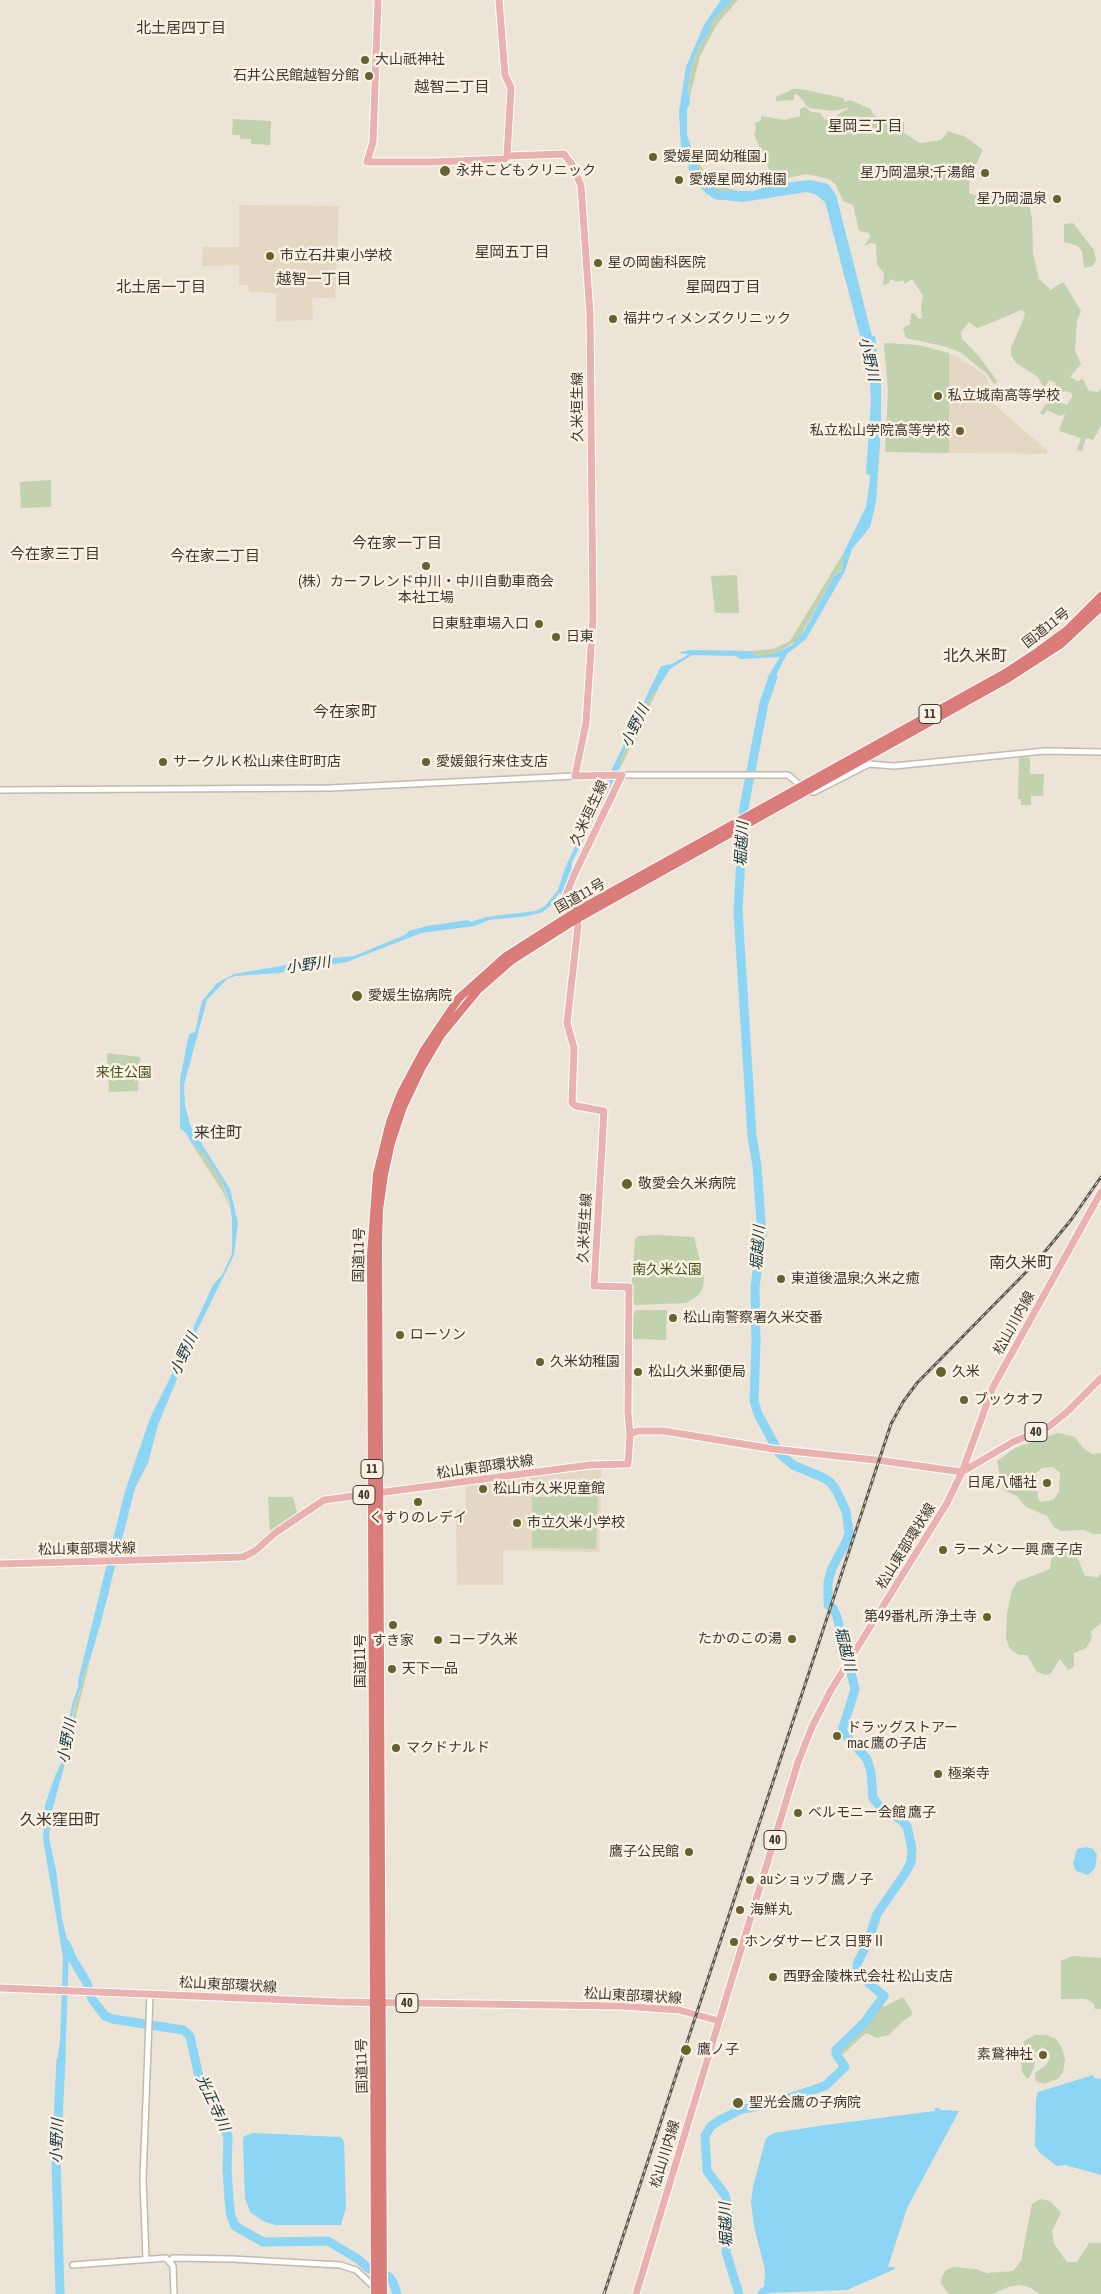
<!DOCTYPE html>
<html>
<head>
<meta charset="utf-8">
<style>
	body { margin:0 }
	canvas { display:block; background:#ece4d6 }
</style>
</head>
<body>
<canvas width="1101" height="2294"></canvas>
<script>
const context = document.querySelector('canvas').getContext('2d');
context.lineJoin = 'round';
function fillPath(path, color) {
  context.fillStyle = color;
  context.fill(path, 'evenodd');
}
function poly(rows) {
  const path = new Path2D();
  for (const r of rows) {
    path.moveTo(r[0], r[1]);
    for (let i = 2; i < r.length; i += 2) path.lineTo(r[i], r[i + 1]);
  }
  return path;
}
function trace(path, color, width, dash) {
  context.strokeStyle = color;
  context.lineWidth = width;
  context.lineCap = dash ? 'butt' : 'round';
  context.setLineDash(dash || []);
  context.stroke(path);
}
function label(font, color, halo, rows, align = 'center') {
  context.font = font + ' "Asap Condensed","Noto Sans JP",sans-serif';
  context.lineWidth = 5;
  context.setLineDash([]);
  context.textBaseline = 'middle';
  context.strokeStyle = halo;
  context.fillStyle = color;
  for (const [text, x, y, turn = 0] of rows) {
    context.save();
    context.translate(x, y);
    context.rotate((+turn || 0) * Math.PI / 180);
    context.textAlign = isNaN(turn) ? turn : align;
    if (halo) context.strokeText(text, 0, 0);
    context.fillText(text, 0, 0);
    context.restore();
  }
}
const built = poly([
	[239,205,339,206,335,298,312,298,313,320,276,321,276,293,249,292,248,285,239,285,239,265,202,266,203,247,239,247],
	[884,343,918,345,954,355,985,375,988,381,988,399,1047,450,1047,454,885,452,888,392],
	[602,1467,599,1552,503,1550,503,1585,459,1585,457,1583,456,1510,466,1510,466,1484]
]);
const green = poly([
	[732,0,738,0,717,24,700,56,689,100,688,89,691,69,699,46,709,32,712,21],
	[793,89,801,89,843,98,845,102,850,100,871,109,872,113,883,122,895,119,904,122,904,133,920,143,941,140,948,131,966,137,983,150,970,177,969,193,975,195,1017,195,1028,201,1032,218,1033,253,1039,279,1051,290,1061,283,1064,283,1081,311,1077,321,1075,351,1081,364,1070,377,1077,381,1083,379,1089,391,1098,392,1101,389,1101,426,1093,440,1086,438,1082,451,1077,450,1081,438,1059,431,1065,414,1060,416,1047,410,1043,415,1040,413,1048,401,1054,404,1056,401,1067,405,1072,397,1072,393,1065,391,1059,394,1053,390,1056,383,1050,380,1045,386,1043,386,1038,377,1016,363,1011,355,1011,348,1025,315,1024,312,1021,310,981,327,977,328,969,322,961,332,962,339,979,356,997,381,995,385,986,373,960,352,947,347,906,338,903,328,910,324,911,314,914,313,919,319,922,318,921,307,923,296,912,279,905,284,903,280,897,282,891,279,888,284,883,285,884,274,877,264,876,244,871,243,864,246,870,237,869,233,859,231,853,205,843,201,836,185,829,179,806,174,774,181,754,134,756,129,755,123,761,120,761,116,784,120,797,117,800,116,800,109,805,107,811,112,820,113,824,119,831,121,840,113,848,109,846,105,847,108,833,111,809,108,797,94,794,95,794,100,776,101,776,97],
	[233,119,271,121,270,145,251,144,251,139,240,139,240,135,232,135],
	[696,160,711,179,724,187,738,191,737,196,718,195,709,190,698,178,694,161,697,164],
	[1073,223,1094,250,1096,260,1093,266,1084,268,1082,251,1078,246,1064,242,1064,224],
	[884,343,918,345,949,353,949,453,885,452,888,392],
	[51,480,51,507,21,508,20,482],
	[843,554,842,569,834,576,798,640,778,652,765,656,753,655,751,651,773,649,790,641],
	[737,575,739,613,715,613,711,576],
	[662,680,624,761,620,768,620,761,636,725,652,694],
	[1019,757,1030,758,1030,774,1044,774,1043,796,1031,796,1031,805,1021,805,1021,799,1018,799],
	[107,1053,140,1057,138,1091,109,1092],
	[192,1144,203,1153,222,1181,230,1208,223,1192],
	[660,1235,694,1237,704,1277,703,1287,699,1295,686,1303,635,1305,633,1302,632,1279,635,1239,638,1236],
	[636,1310,667,1310,666,1340,633,1339,633,1315],
	[1058,1433,1075,1437,1083,1448,1092,1454,1101,1453,1101,1534,1093,1534,1084,1530,1061,1531,1054,1527,1047,1516,1026,1507,1017,1496,1003,1490,997,1461,1015,1448],
	[1053,1467,1060,1473,1059,1492,1053,1500,1041,1502,1038,1498,1036,1473,1042,1468],
	[552,1489,598,1489,596,1549,532,1548,532,1497,552,1497],
	[268,1497,293,1497,297,1513,270,1535],
	[1057,1548,1066,1550,1078,1559,1085,1576,1097,1577,1101,1574,1101,1623,1091,1631,1092,1638,1086,1648,1074,1653,1074,1665,1072,1668,1068,1670,1060,1659,1051,1673,1046,1675,1037,1672,1027,1655,1019,1655,1010,1649,1006,1639,1007,1613,1012,1590,1017,1582,1050,1569,1052,1552],
	[91,1656,75,1720,68,1752,75,1703,80,1693,82,1678],
	[1072,1956,1101,1958,1101,2009,1095,2009,1094,2004,1086,1999,1061,1999,1061,1961],
	[901,1998,904,1998,912,2012,912,2015,902,2022,889,2035,877,2038,866,2033,841,2056,839,2055,838,2050,841,2046,866,2023,881,2004,884,2007],
	[1035,2035,1047,2035,1056,2039,1062,2048,1065,2059,1063,2072,1058,2079,1043,2084,1036,2081,1035,2073,1046,2065,1050,2058,1049,2052,1042,2047,1035,2053,1035,2065,1029,2078,1026,2078,1022,2072,1021,2062,1024,2041],
	[57,2070,63,2070,60,2156,64,2294,57,2294,54,2209,54,2142],
	[1040,2199,1050,2201,1061,2213,1052,2231,1054,2244,1067,2262,1077,2262,1089,2243,1101,2243,1101,2294,1040,2294,1029,2287,1019,2285,1008,2287,993,2294,949,2294,941,2284,942,2276,946,2270,953,2267,976,2269,987,2273,1013,2271,1021,2261,1032,2204]
]);
const water = poly([
	[721,0,732,0,712,21,709,32,699,46,691,69,688,89,690,103,687,110,687,135,697,165,694,162,695,171,698,178,709,190,718,195,737,196,738,191,754,191,773,184,810,180,828,184,836,195,872,336,875,336,881,384,881,429,876,502,870,527,852,549,845,571,806,639,787,654,769,688,771,671,780,657,740,659,736,656,692,655,670,669,657,690,652,694,636,725,620,761,620,768,572,862,571,872,562,894,559,893,552,904,543,912,528,916,489,920,475,926,421,933,347,962,279,973,236,976,227,979,207,1000,184,1085,185,1105,190,1125,230,1189,238,1223,234,1255,185,1355,177,1374,177,1379,158,1425,148,1463,135,1488,101,1622,91,1656,82,1678,82,1686,75,1703,69,1732,68,1752,51,1815,49,1838,56,1870,62,1919,69,1946,65,2070,56,2070,60,2041,63,1957,43,1839,45,1805,55,1776,64,1757,65,1736,73,1701,78,1688,78,1681,124,1495,139,1450,151,1416,182,1354,193,1335,194,1326,213,1285,222,1275,232,1254,232,1218,229,1200,222,1181,203,1153,192,1144,186,1133,180,1128,180,1079,189,1034,195,1032,202,1001,217,983,234,974,321,959,354,956,405,935,409,931,427,926,468,920,471,922,486,917,536,911,545,906,558,890,565,868,661,666,672,664,689,654,678,653,689,650,751,651,753,655,765,656,778,652,792,645,804,631,834,576,842,570,843,554,866,507,870,480,870,475,866,474,871,400,870,383,863,347,825,202,815,194,806,192,743,202,714,199,704,191,694,179,681,148,679,112,686,67,704,25],
	[1087,1847,1093,1849,1097,1855,1095,1868,1088,1875,1076,1871,1073,1864,1077,1849],
	[1093,2075,1094,2078,1101,2079,1101,2175,1065,2165,1057,2166,1040,2153,1035,2146,1036,2099,1038,2092],
	[935,2108,939,2108,940,2110,959,2111,907,2208,888,2267,895,2267,895,2269,847,2290,766,2293,764,2290,765,2270,754,2226,751,2202,753,2187,766,2138,774,2133,825,2125,935,2111],
	[253,2133,341,2137,344,2142,346,2207,341,2225,275,2225,263,2221,250,2212,245,2198,243,2140,244,2136]
]);
const river = poly([
	[693,168,698,178,709,190,718,195,737,196],
	[66,1944,72,1958,87,1983,92,1999,105,2016,113,2019,183,2030,190,2036,199,2077,228,2136,227,2168,229,2200,231,2216,235,2226,263,2242,328,2241,358,2259,369,2269],
	[388,2276,393,2282,397,2294],
	[60,2294,56,2159,61,2060],
	[739,2294,726,2252,730,2227,728,2208,725,2195,707,2171,705,2136,711,2126,720,2120,742,2109,767,2105,825,2086,845,2067,836,2054,836,2050,865,2022,884,1996,857,1973,857,1964,868,1942,877,1914,906,1872,911,1862,912,1849,907,1826,900,1819,881,1808,873,1798,871,1772,867,1759,842,1731,855,1689,837,1617,833,1608,828,1605,828,1583,832,1568,847,1540,849,1532,846,1511,836,1490,830,1482,824,1478,793,1465,779,1453,758,1414,754,1401,756,1343,755,1287,762,1235,757,1166,752,1136,738,910,744,807,764,703,773,677],
	[762,2294,765,2291]
]);
const minor = poly([
	[622,775,788,775,807,791,814,792,869,764,894,766,1045,751,1101,752],
	[0,790,330,788,575,776],
	[146,2259,143,2179,150,1995],
	[170,2261,173,2258,232,2259,340,2265,356,2270,375,2288],
	[73,2265,166,2258,173,2266,174,2294]
]);
const major = poly([
	[378,0,373,142,367,162,432,162,505,159,507,156,564,154,573,166,581,186,590,314,593,618,586,723,575,776,622,775,574,875,564,900,575,912,578,926,567,1023,574,1048,572,1103,576,1106,604,1111,594,1286,629,1287,628,1413,630,1434],
	[499,0,505,75,511,88,507,156],
	[0,1564,243,1557,255,1551,275,1533,324,1500,590,1465,628,1464,630,1434,638,1431,664,1431,773,1449,884,1461,962,1472,1013,1442,1048,1427,1067,1412,1101,1378],
	[0,1988,339,2002,621,2006,679,2010,719,2021],
	[636,2294,798,1762,812,1727,831,1690,947,1503,962,1472,993,1387,1101,1192]
]);
const highway = poly([
	[375,2294,371,1255,377,1174,390,1122,401,1093,424,1050,459,998,506,956,575,912,1005,673,1037,652,1067,630,1101,596],
	[383,2294,378,1246,379,1210,384,1175,391,1143,403,1107,421,1069,441,1035,478,990,511,961,577,919,1009,678,1060,645,1101,607]
]);
const rail = poly([
	[604,2294,891,1424,903,1402,917,1383,1038,1260,1071,1220,1101,1177]
]);
const markers = [
	[365,60,5,"#64622f"],
	[369,76,5,"#64622f"],
	[653,157,5,"#64622f"],
	[445,171,6,"#64622f"],
	[985,173,5,"#64622f"],
	[679,180,5,"#64622f"],
	[1057,199,5,"#64622f"],
	[270,256,5,"#64622f"],
	[598,263,5,"#64622f"],
	[613,319,5,"#64622f"],
	[938,396,5,"#64622f"],
	[960,431,5,"#64622f"],
	[426,566,5,"#64622f"],
	[539,624,5,"#64622f"],
	[556,637,5,"#64622f"],
	[163,762,5,"#64622f"],
	[426,762,5,"#64622f"],
	[357,996,6,"#64622f"],
	[627,1184,6,"#64622f"],
	[781,1279,5,"#64622f"],
	[673,1318,5,"#64622f"],
	[400,1335,5,"#64622f"],
	[540,1362,5,"#64622f"],
	[638,1372,5,"#64622f"],
	[941,1372,6,"#64622f"],
	[964,1400,5,"#64622f"],
	[1047,1483,5,"#64622f"],
	[483,1489,5,"#64622f"],
	[418,1502,5,"#64622f"],
	[517,1523,5,"#64622f"],
	[943,1550,5,"#64622f"],
	[987,1617,5,"#64622f"],
	[393,1625,5,"#64622f"],
	[792,1639,5,"#64622f"],
	[438,1640,5,"#64622f"],
	[392,1669,5,"#64622f"],
	[837,1736,5,"#64622f"],
	[396,1748,5,"#64622f"],
	[938,1774,5,"#64622f"],
	[798,1813,5,"#64622f"],
	[689,1852,5,"#64622f"],
	[750,1880,5,"#64622f"],
	[740,1910,5,"#64622f"],
	[734,1942,5,"#64622f"],
	[773,1977,5,"#64622f"],
	[686,2050,6,"#64622f"],
	[1043,2055,5,"#64622f"],
	[738,2103,6,"#64622f"]
];
const shields = [
	[930,714,22],
	[1036,1432,22],
	[372,1469,22],
	[364,1495,22],
	[775,1840,22],
	[407,2003,22]
];
const shieldNames = [
	["11",930,714],
	["40",1036,1432],
	["11",372,1469],
	["40",364,1495],
	["40",775,1840],
	["40",407,2003]
];
const poiNames = [
	["大山祇神社",375,60],
	["石井公民館越智分館",359,76,"right"],
	["愛媛星岡幼稚園」",663,157],
	["永井こどもクリニック",456,171],
	["星乃岡温泉;千湯館",975,173,"right"],
	["愛媛星岡幼稚園",689,180],
	["星乃岡温泉",1047,199,"right"],
	["市立石井東小学校",280,256],
	["星の岡歯科医院",608,263],
	["福井ウィメンズクリニック",623,319],
	["私立城南高等学校",948,396],
	["私立松山学院高等学校",950,431,"right"],
	["(株）カーフレンド中川・中川自動車商会",426,582,"center"],
	["本社工場",426,598,"center"],
	["日東駐車場入口",529,624,"right"],
	["日東",566,637],
	["サークルＫ松山来住町町店",173,762],
	["愛媛銀行来住支店",436,762],
	["愛媛生協病院",368,996],
	["敬愛会久米病院",638,1184],
	["東道後温泉;久米之癒",791,1279],
	["松山南警察署久米交番",683,1318],
	["ローソン",410,1335],
	["久米幼稚園",550,1362],
	["松山久米郵便局",648,1372],
	["久米",952,1372],
	["ブックオフ",974,1400],
	["日尾八幡社",1037,1483,"right"],
	["松山市久米児童館",493,1489],
	["くすりのレデイ",418,1518,"center"],
	["市立久米小学校",527,1523],
	["ラーメン 一興 鷹子店",953,1550],
	["第49番札所 浄土寺",977,1617,"right"],
	["たかのこの湯",782,1639,"right"],
	["コープ久米",448,1640],
	["すき家",393,1641,"center"],
	["天下一品",402,1669],
	["ドラッグストアー",847,1728],
	["mac 鷹の子店",847,1744],
	["マクドナルド",406,1748],
	["極楽寺",948,1774],
	["ベルモニー会館 鷹子",808,1813],
	["鷹子公民館",679,1852,"right"],
	["auショップ 鷹ノ子",760,1880],
	["海鮮丸",750,1910],
	["ホンダサービス 日野Ⅱ",744,1942],
	["西野金陵株式会社 松山支店",783,1977],
	["鷹ノ子",697,2050],
	["素鵞神社",1033,2055,"right"],
	["聖光会鷹の子病院",749,2103]
];
const streetNames = [
	["久米垣生線",578,407,-90],
	["国道11号",1046,628,-38],
	["久米垣生線",589,813,-65],
	["国道11号",580,896,-29],
	["久米垣生線",585,1228,-87],
	["国道11号",359,1255,-89],
	["松山川内線",1014,1323,-61],
	["松山東部環状線",485,1467,-8],
	["松山東部環状線",906,1546,-58],
	["松山東部環状線",87,1549,-1],
	["国道11号",361,1661,-90],
	["松山東部環状線",228,1985,3],
	["松山東部環状線",633,1996,3],
	["国道11号",362,2066,-91],
	["松山川内線",665,2154,-73]
];
const parkNames = [
	["来住公園",124,1073],
	["南久米公園",667,1270]
];
const neighbourhoodNames = [
	["北土居四丁目",181,28],
	["越智二丁目",452,87],
	["星岡三丁目",865,126],
	["星岡五丁目",512,252],
	["越智一丁目",314,279],
	["北土居一丁目",161,287],
	["星岡四丁目",723,287],
	["今在家一丁目",397,543],
	["今在家三丁目",55,554],
	["今在家二丁目",215,556]
];
const waterNames = [
	["小野川",869,359,77],
	["小野川",635,726,-64],
	["堀越川",742,844,-87],
	["小野川",308,965,-8],
	["堀越川",758,1248,-86],
	["小野川",184,1354,-65],
	["堀越川",845,1649,76],
	["小野川",67,1741,-80],
	["光正寺川",213,2103,65],
	["小野川",57,2141,-88],
	["堀越川",726,2225,-92]
];
const quarterNames = [
	["北久米町",975,656],
	["今在家町",345,712],
	["来住町",218,1133],
	["南久米町",1021,1263],
	["久米窪田町",60,1820]
];
fillPath(built, '#e4d7c3');
fillPath(green, '#c2d2ae');
fillPath(water, '#8cd5f4');
trace(river, '#8cd5f4', 9);
trace(minor, '#c2baad', 8);
trace(major, '#fff', 9);
trace(highway, '#fff', 10);
trace(minor, '#fff', 5);
trace(major, '#e9b1af', 7);
trace(highway, '#da7d7a', 8);
trace(rail, '#5d5952', 3);
trace(rail, '#faf1e3', 1, [4]);
for (const [x, y, r, color] of markers) {
  const dot = new Path2D();
  dot.arc(x, y, r, 0, 2 * Math.PI);
  context.fillStyle = color;
  context.fill(dot);
  trace(dot, '#faf1e3', 2);
}
for (const [x, y, w] of shields) {
  const box = new Path2D();
  box.roundRect(x - w / 2, y - 9.5, w, 19, 4);
  context.fillStyle = '#faf1e3';
  context.fill(box);
  trace(box, '#3c3833', 1);
}
label('bold 12px', '#3c3833', null, shieldNames);
label('14px', '#3c3833', '#faf1e3', poiNames, 'left');
label('14px', '#3c3833', '#faf1e3', streetNames);
label('14px', '#3f5618', '#faf1e3', parkNames);
label('15px', '#3c3833', '#faf1e3', neighbourhoodNames);
label('italic 15px', '#163845', '#faf1e3', waterNames);
label('16px', '#3c3833', '#faf1e3', quarterNames);
</script>
</body>
</html>
